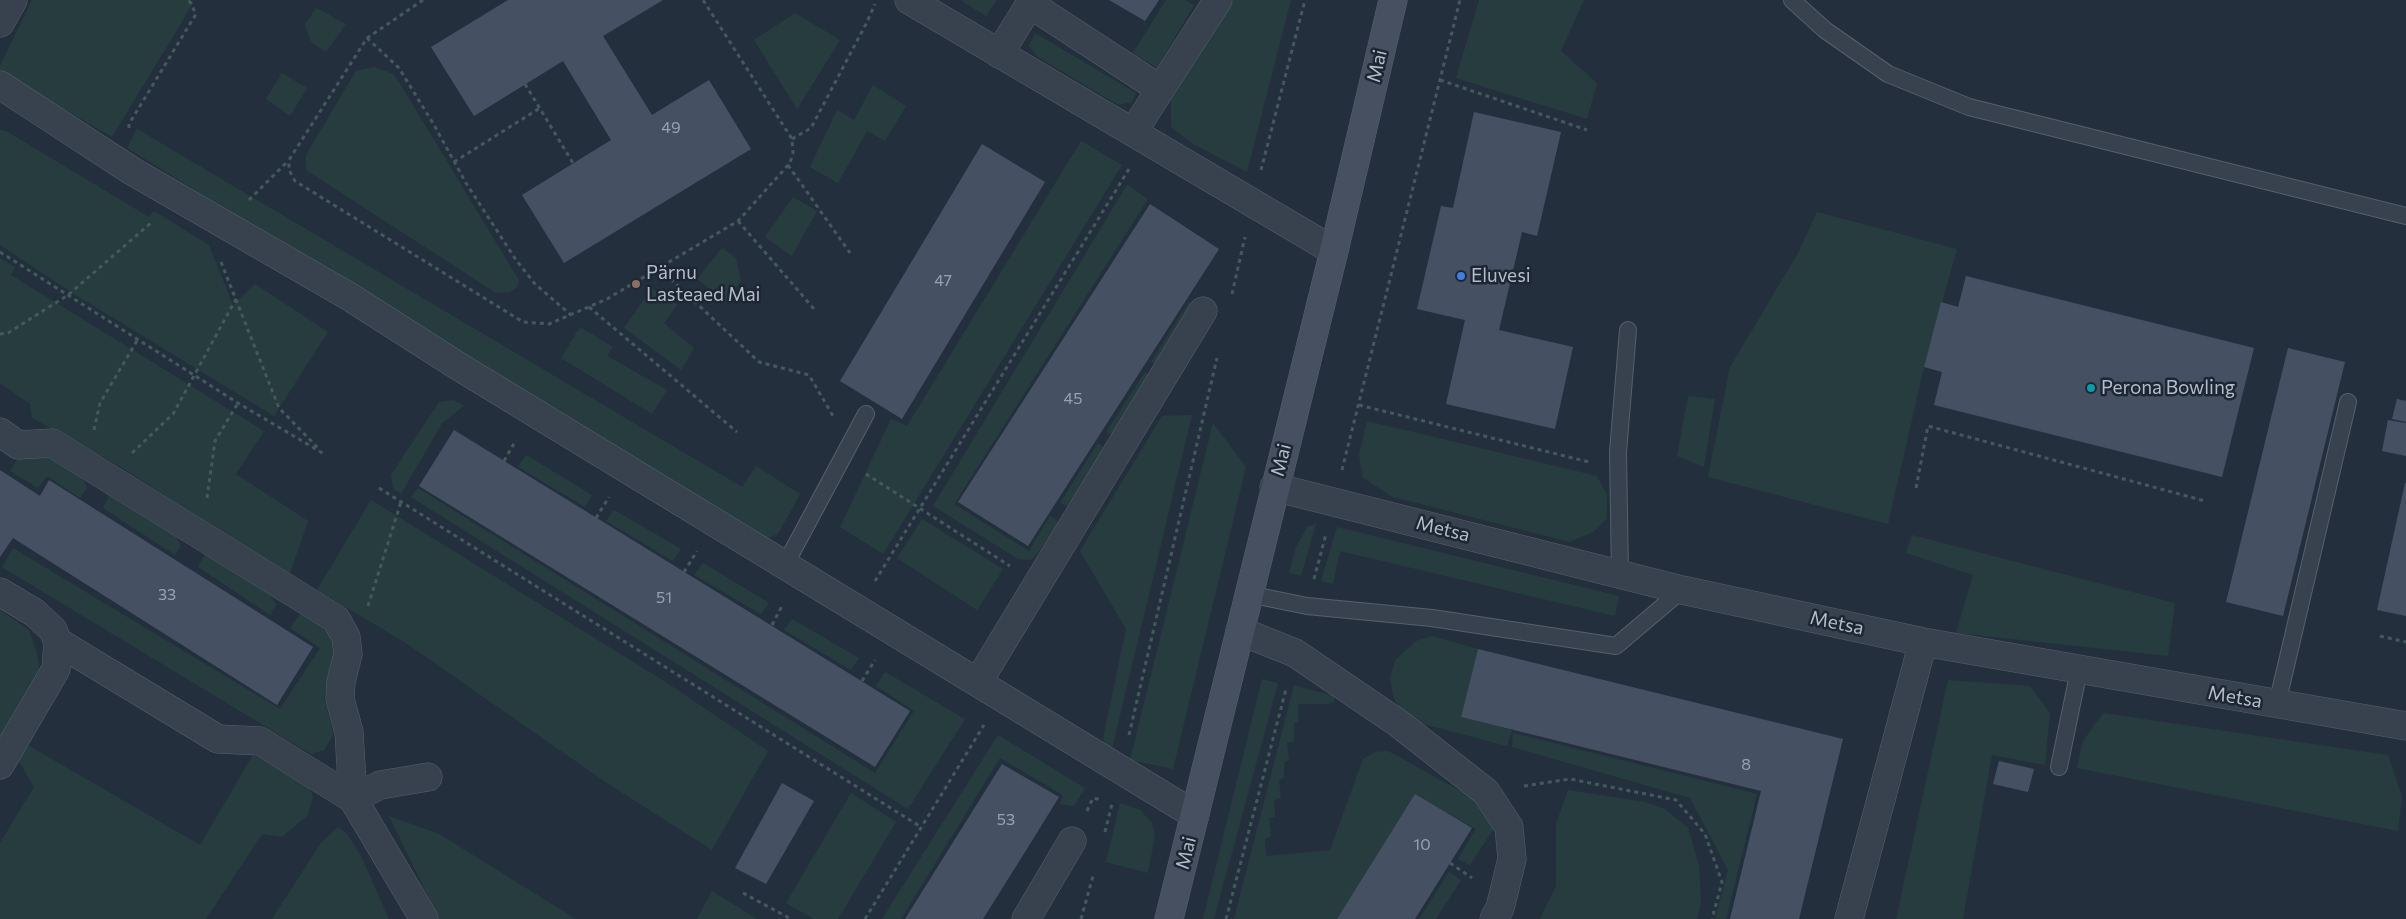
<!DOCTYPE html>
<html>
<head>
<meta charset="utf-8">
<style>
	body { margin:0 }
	canvas { display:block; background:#242f3e }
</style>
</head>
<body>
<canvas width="2406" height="919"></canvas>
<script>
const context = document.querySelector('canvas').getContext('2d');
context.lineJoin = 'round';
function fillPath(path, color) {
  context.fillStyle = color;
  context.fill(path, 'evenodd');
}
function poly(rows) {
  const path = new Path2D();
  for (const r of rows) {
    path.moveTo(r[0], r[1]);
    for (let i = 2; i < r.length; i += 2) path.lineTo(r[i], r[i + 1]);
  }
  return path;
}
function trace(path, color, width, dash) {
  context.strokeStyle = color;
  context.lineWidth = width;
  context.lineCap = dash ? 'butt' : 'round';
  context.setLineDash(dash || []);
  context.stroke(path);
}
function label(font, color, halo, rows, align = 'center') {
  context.font = font + ' Commissioner,sans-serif';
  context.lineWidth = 5;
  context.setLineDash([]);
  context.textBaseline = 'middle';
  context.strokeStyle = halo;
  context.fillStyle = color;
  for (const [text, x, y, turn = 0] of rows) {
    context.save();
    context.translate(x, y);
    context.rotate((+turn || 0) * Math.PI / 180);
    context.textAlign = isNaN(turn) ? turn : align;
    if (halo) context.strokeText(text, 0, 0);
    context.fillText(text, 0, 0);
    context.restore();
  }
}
const green = poly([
	[32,0,188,0,194,2,112,137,0,72,0,66],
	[960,0,997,0,986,16],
	[1166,0,1185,0,1194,5,1157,68,1133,53],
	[1234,0,1291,0,1247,172,1193,144,1171,127,1171,98],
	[1479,0,1584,0,1561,51,1597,83,1587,119,1456,78],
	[316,8,346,24,326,52,311,42,305,25],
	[795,13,840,40,797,109,754,40],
	[1035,33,1136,93,1132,102,1118,105,1038,57,1029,46],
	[374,67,394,74,514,272,519,280,517,287,510,292,496,293,306,170,306,155,356,71],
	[282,73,307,88,290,116,266,99],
	[873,85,906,106,885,141,867,131,838,183,810,167,837,110,854,120],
	[137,129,742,487,756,466,800,494,778,534,766,539,755,536,127,148],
	[0,130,6,131,149,217,154,211,209,245,233,305,255,284,328,332,274,416,71,292,0,245],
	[1081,141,1122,165,883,554,840,527,891,419,907,426],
	[1127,185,1148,199,954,504,1029,551,1050,516,1059,522,1038,553,1031,560,1018,559,933,506],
	[793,197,817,211,792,256,765,237],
	[1817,212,1957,249,1924,367,1888,524,1708,477,1730,367,1798,253],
	[722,248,736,258,741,281,725,302,697,279],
	[0,258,15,267,11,275,264,431,236,474,308,521,289,576,118,465,32,418,30,404,0,383],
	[652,288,677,305,664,323,694,348,681,370,624,328],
	[1189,302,1197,308,1159,366,1151,362],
	[580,327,613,347,607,356,667,390,652,414,561,358],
	[1145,372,1153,378,1115,436,1106,432],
	[1688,396,1715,399,1704,467,1677,456],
	[453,400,464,406,442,423,401,494,393,488,391,475,439,402],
	[1192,415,1111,753,1103,738,1126,629,1080,551,1162,416],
	[1367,421,1597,476,1607,495,1607,519,1593,532,1570,542,1393,497,1363,478,1359,455],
	[1213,423,1246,467,1173,769,1130,760],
	[1098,443,1106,449,1069,507,1060,503],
	[20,455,56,458,78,471,87,487,80,498,47,476,38,488,10,471],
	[526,455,592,495,585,507,518,467],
	[418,488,875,773,914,711,876,686,885,672,965,719,908,809,411,497],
	[111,492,171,528,181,546,175,555,103,508],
	[371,500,664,681,768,751,712,850,604,781,406,643,317,590],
	[614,510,681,549,673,561,606,521],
	[922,519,1003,569,977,610,897,558],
	[1316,524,1301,576,1289,573,1296,547,1307,527],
	[1337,527,1619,596,1615,616,1340,551,1333,584,1321,581],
	[1912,535,2175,603,2168,656,1956,633,1973,575,1906,553],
	[13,548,280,709,320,648,290,628,302,611,335,632,340,651,328,676,324,699,334,734,324,750,311,754,2,567],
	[206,552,266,588,276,605,270,615,198,567],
	[703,563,769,603,761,614,694,575],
	[0,610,29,630,37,653,40,674,0,744],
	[792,619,859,658,851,670,784,630],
	[1432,636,1478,649,1461,717,1512,730,1507,746,1408,720,1400,710,1393,696,1390,677,1396,659,1416,641],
	[1262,679,1278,683,1214,919,1203,919],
	[1948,680,2030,686,2050,713,2045,765,1992,755,1963,919,1896,919],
	[1294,685,1334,696,1334,702,1327,704,1298,704,1298,723,1294,722,1294,741,1287,743,1289,760,1284,762,1284,778,1279,780,1281,798,1274,800,1275,817,1269,818,1271,836,1265,839,1266,856,1330,850,1363,759,1375,752,1388,751,1473,798,1494,828,1470,865,1458,859,1476,829,1415,795,1337,919,1234,919],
	[2103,713,2388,755,2402,796,2398,831,2077,768,2083,741],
	[1513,733,1757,794,1726,919,1715,919,1728,870,1690,798,1512,747],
	[998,735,1085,788,1074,806,1060,804,1063,795,1000,758,901,919,882,919],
	[26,744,200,845,253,755,308,786,313,796,307,816,282,837,262,834,206,919,0,919,0,843,34,787,17,758],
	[1568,790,1645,802,1665,809,1688,828,1699,865,1701,903,1697,919,1540,919,1556,886,1556,824],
	[851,793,896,822,838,919,814,919,786,903],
	[1120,803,1140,810,1152,823,1155,836,1148,873,1106,862],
	[389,816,439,834,576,919,439,919],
	[338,827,348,835,361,856,389,919,272,919,321,843],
	[1449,872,1461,880,1436,919,1419,919],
	[712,891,757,919,697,919]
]);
const building = poly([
	[508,0,663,0,603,36,652,115,709,80,751,149,564,263,522,195,611,140,563,61,474,116,431,47],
	[1109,0,1159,0,1145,21],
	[1474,112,1561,132,1537,236,1522,232,1499,330,1573,347,1555,429,1446,404,1465,320,1417,309,1441,206,1453,208],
	[982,144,1045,182,902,419,840,381],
	[1150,204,1219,249,1028,546,958,502],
	[1966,276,2254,348,2222,477,1934,405,1942,372,1924,367,1941,302,1958,307],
	[2288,348,2345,362,2283,616,2226,602],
	[2397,399,2406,401,2406,422,2392,419],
	[2388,420,2406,423,2406,456,2382,451],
	[454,430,910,711,875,767,419,486],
	[0,470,40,496,49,480,313,647,277,705,13,538,0,557],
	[2405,483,2406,483,2406,616,2377,610],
	[1478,649,1843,739,1799,919,1730,919,1761,791,1461,717],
	[1999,761,2034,769,2028,792,1993,784],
	[1002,764,1059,797,1030,844,983,919,905,919],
	[782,783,814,801,766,884,735,868],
	[1415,794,1472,828,1415,919,1337,919]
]);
const path = poly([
	[423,0,367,38,289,160,289,170,295,181,523,322,549,324,607,299,738,221,790,163,793,153,792,139,703,0],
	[367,38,399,68,434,125,466,183,516,260,535,284,571,315],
	[1440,80,1587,130],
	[525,84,573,163],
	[129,128,129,124,196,14,189,0],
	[792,139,811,128,867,22,875,4],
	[454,162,540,108],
	[788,165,850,253],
	[1261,170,1305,0],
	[249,200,288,161],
	[738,221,815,310],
	[0,252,238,403,324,454],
	[221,262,279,408,320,450],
	[659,268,759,362,809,375,833,416],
	[1232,294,1245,237],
	[589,307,737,432],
	[0,334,8,333,68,295,152,222],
	[1359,405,1589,462],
	[94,430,100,403,138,339],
	[132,453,173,414,236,299],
	[504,461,516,440],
	[1342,470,1460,0],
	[866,474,1010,566],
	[379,488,921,827],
	[1916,488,1928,426,2205,501],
	[207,498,215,441,238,403],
	[596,518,609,497],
	[684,572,697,551],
	[1314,579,1326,534],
	[875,581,1129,169],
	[368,606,401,502],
	[772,625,783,604],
	[2380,636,2406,642],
	[862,681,875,660],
	[1129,735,1217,358],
	[1524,786,1570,779,1676,800,1705,834,1722,882,1712,919],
	[1087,811,1093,798,1102,800],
	[1105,832,1112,804],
	[1450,863,1472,878],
	[743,893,791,919],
	[865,919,984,725],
	[1081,919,1093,876],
	[1226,919,1286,689]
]);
const lane = poly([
	[1792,0,1825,30,1888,74,1969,107,2406,216],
	[785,565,866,414],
	[1620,574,1618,452,1628,330],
	[1248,594,1307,606,1432,618,1616,646,1682,590],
	[2277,704,2348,402],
	[2059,767,2079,670]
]);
const street = poly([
	[909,0,1334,251],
	[0,23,13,0],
	[999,54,1030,4,1160,89],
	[0,85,132,171,350,297,458,366,1195,815],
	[1133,132,1218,0],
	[0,432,18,445,52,443,336,619,346,637,348,654,341,682,340,699,349,732,353,799,380,785,428,777],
	[1274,487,1682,590,1923,642,2406,726],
	[0,592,35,613,53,630,58,642,56,669,0,765],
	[1240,631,1295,653,1398,723,1486,792,1509,827,1512,859,1500,908,1494,919],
	[58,642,218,739,260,741,353,799,424,919],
	[978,682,1203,311],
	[1026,919,1072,841],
	[1849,919,1923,642]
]);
const secondary = poly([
	[1169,919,1334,251,1393,0]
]);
const markers = [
	[1461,276,5,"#3f7fe0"],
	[636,284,5,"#8d6e63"],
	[2091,388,5,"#0f9aa8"]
];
const numberNames = [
	["49",671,128],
	["47",943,281],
	["45",1073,399],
	["33",167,595],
	["51",664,598],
	["8",1746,765],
	["53",1006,820],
	["10",1422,845]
];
const streetNames = [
	["Mai",1377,66,-77],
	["Mai",1281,460,-76],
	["Metsa",1443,529,14],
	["Metsa",1837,623,12],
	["Metsa",2235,697,10],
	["Mai",1186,853,-76]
];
const poiNames = [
	["Pärnu",646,273],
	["Lasteaed Mai",646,295],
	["Eluvesi",1471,276],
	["Perona Bowling",2101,388]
];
fillPath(green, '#263c3f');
fillPath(building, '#455162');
trace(lane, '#565f6c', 18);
trace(street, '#565f6c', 29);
trace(secondary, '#565f6c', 29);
trace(path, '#44595c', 3, [4, 4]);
trace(lane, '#38414e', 16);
trace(street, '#38414e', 28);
trace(secondary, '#465061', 28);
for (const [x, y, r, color] of markers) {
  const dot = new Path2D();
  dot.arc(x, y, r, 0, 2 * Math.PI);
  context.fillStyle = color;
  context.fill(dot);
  trace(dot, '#1d2633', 2);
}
label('16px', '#98a1af', null, numberNames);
label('19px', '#b4bcc9', '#1d2633', streetNames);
label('19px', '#b4bcc9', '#1d2633', poiNames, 'left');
</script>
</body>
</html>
